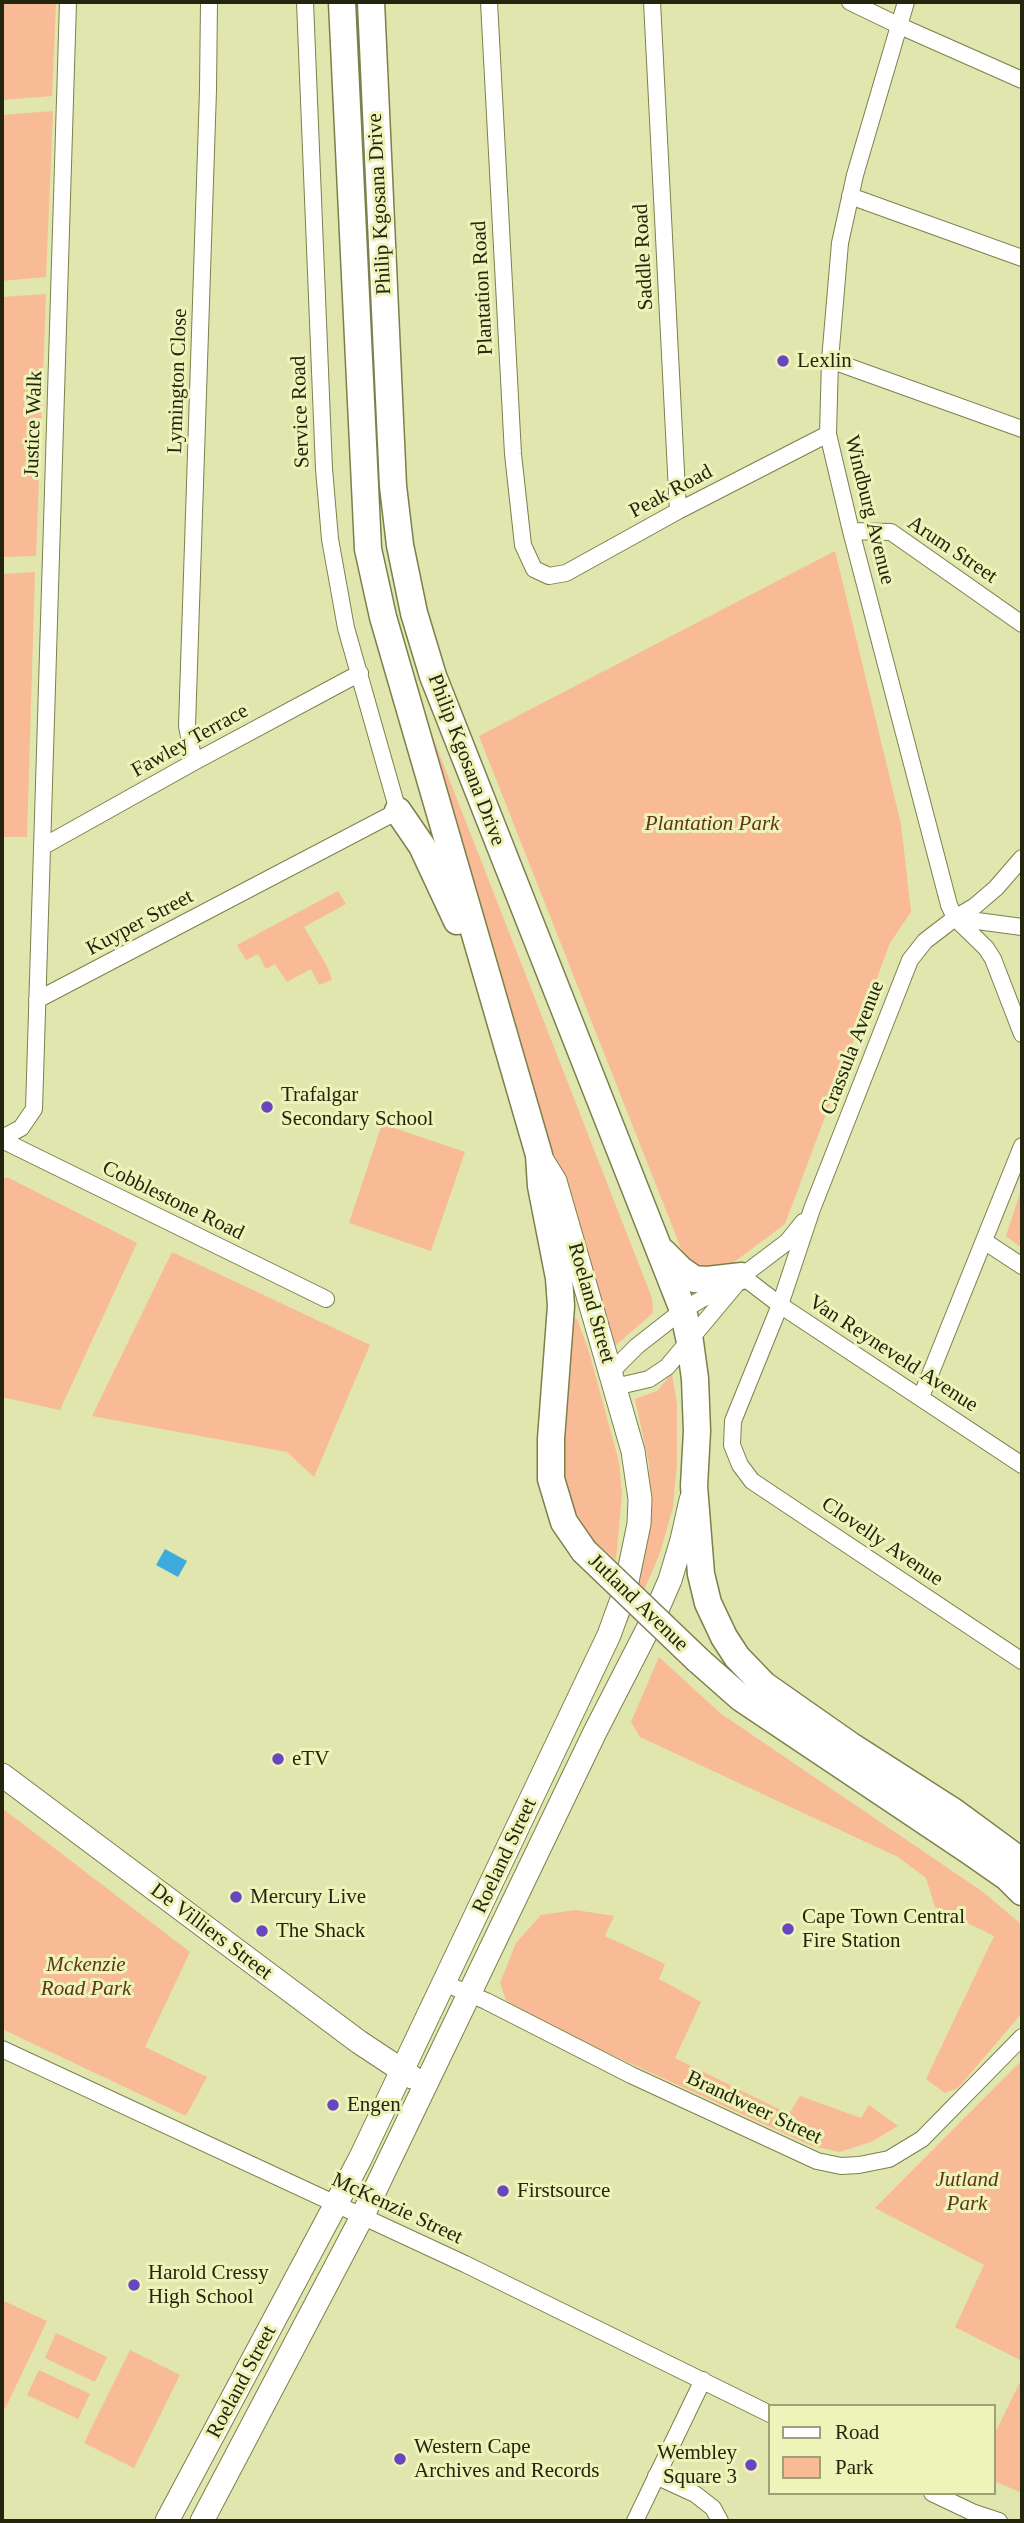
<!DOCTYPE html>
<html>
<head>
<meta charset="utf-8">
<style>
	body { margin:0 }
	#map { position:relative; width:1024px; height:2523px; overflow:hidden; background:#e0e6ad; font-family:"Times New Roman",serif }
	canvas { display:block }
	.frame { position:absolute; inset:0; border:4px solid #23250e; pointer-events:none }
	.legend { position:absolute; left:768px; top:2404px; width:228px; height:91px; box-sizing:border-box; background:#eef3ba; border:2px solid #9da175; margin:0; padding:9px 12px; list-style:none; font-size:21px; color:#23250e }
	.legend li { display:flex; align-items:center; gap:14px; height:35px }
	.legend b { width:35px; border:2px solid #9da175 }
</style>
</head>
<body>
<div id="map">
<canvas width="1024" height="2523"></canvas>
<div class="frame"></div>
<ul class="legend">
<li><b style="height:9px;background:#fff"></b>Road</li>
<li><b style="height:19px;background:#f8bb96"></b>Park</li>
</ul>
</div>
<script>
const context = document.querySelector('canvas').getContext('2d');
context.lineJoin = 'round';
function fillPath(path, color) {
  context.fillStyle = color;
  context.fill(path, 'evenodd');
}
function poly(rows) {
  const path = new Path2D();
  for (const r of rows) {
    path.moveTo(r[0], r[1]);
    for (let i = 2; i < r.length; i += 2) path.lineTo(r[i], r[i + 1]);
  }
  return path;
}
function trace(path, color, width, dash) {
  context.strokeStyle = color;
  context.lineWidth = width;
  context.lineCap = dash ? 'butt' : 'round';
  context.setLineDash(dash || []);
  context.stroke(path);
}
function label(font, color, halo, rows, align = 'center') {
  context.font = font + ' "Times New Roman",serif';
  context.lineWidth = 6;
  context.setLineDash([]);
  context.textBaseline = 'middle';
  context.strokeStyle = halo;
  context.fillStyle = color;
  for (const [text, x, y, turn = 0] of rows) {
    context.save();
    context.translate(x, y);
    context.rotate((+turn || 0) * Math.PI / 180);
    context.textAlign = isNaN(turn) ? turn : align;
    if (halo) context.strokeText(text, 0, 0);
    context.fillText(text, 0, 0);
    context.restore();
  }
}
const green = poly([
	[2,2,56,2,52,96,2,100],
	[53,111,46,277,2,281,2,115],
	[46,294,36,556,2,557,2,297],
	[835,551,901,824,911,912,890,943,785,1224,722,1271,702,1273,684,1256,479,736],
	[35,572,27,837,2,837,2,574],
	[423,727,430,730,652,1298,653,1313,615,1346,540,1119],
	[338,891,346,904,304,927,327,966,332,980,319,985,311,969,287,982,275,964,266,969,258,954,246,960,237,945],
	[382,1124,465,1152,431,1251,349,1223],
	[2,1178,9,1178,137,1243,60,1410,2,1397],
	[1022,1187,1022,1248,1006,1236],
	[172,1252,370,1345,314,1477,287,1452,92,1416],
	[571,1319,577,1319,589,1352,619,1462,622,1494,616,1560,586,1534,571,1505,559,1463],
	[672,1373,677,1405,677,1464,673,1507,660,1553,643,1593,600,1672,639,1579,651,1522,649,1464,635,1399,657,1391],
	[659,1657,720,1713,983,1892,1022,1925,1022,2013,958,2088,945,2093,926,2079,994,1936,935,1907,926,1878,898,1857,640,1737,631,1722],
	[2,1808,190,1952,145,2047,207,2077,186,2116,2,2029],
	[575,1910,614,1916,605,1936,665,1964,659,1979,701,2002,675,2058,789,2114,800,2096,861,2118,869,2105,898,2126,871,2142,839,2152,812,2146,524,2015,506,2000,500,1983,516,1943,541,1915],
	[1022,2060,1022,2361,955,2327,984,2265,875,2208],
	[4,2301,47,2321,5,2409,2,2408,2,2305],
	[56,2333,107,2357,95,2382,45,2358],
	[130,2350,180,2375,134,2468,84,2443],
	[39,2370,90,2394,78,2419,27,2395],
	[1022,2378,1022,2493,994,2481,994,2435]
]);
const water = poly([
	[165,1549,187,1561,178,1577,156,1565]
]);
const minor = poly([
	[489,2,513,454,523,545,534,569,549,576,566,573,678,511,828,434],
	[652,2,678,511],
	[850,2,900,26,1022,80],
	[906,2,855,175,840,243,830,360,828,434,851,531,949,905,955,918,986,948,993,959,1022,1034],
	[850,196,1022,258],
	[830,360,1022,429],
	[851,531,891,532,1022,624],
	[194,762,187,726,208,90,209,2],
	[42,847,194,762,360,673],
	[1022,858,996,888,975,906,955,918,925,941,910,960,812,1209,780,1305,733,1421,732,1445,740,1465,752,1481,1022,1661],
	[955,918,1022,927],
	[37,1000,398,811,346,628,330,539,324,469,305,2],
	[2,1138,21,1128,34,1109,68,2],
	[2,1140,326,1299],
	[984,1241,1022,1266],
	[742,1276,780,1305,1022,1465],
	[611,1372,637,1346,683,1310,742,1276,787,1242,803,1222],
	[615,1387,649,1379,667,1367,739,1281],
	[921,1397,1022,1146],
	[444,1983,486,2001,631,2075,817,2161,841,2166,859,2165,889,2159,922,2139,1022,2037],
	[2,2049,465,2264,770,2414],
	[656,2476,695,2494,713,2508,720,2521],
	[932,2493,972,2512,999,2521],
	[635,2521,703,2380]
]);
const secondary = poly([
	[2,1775,359,2042,412,2077],
	[167,2521,360,2159,609,1635,625,1591,639,1524,640,1499,633,1451,555,1181,539,1155],
	[202,2521,363,2215,595,1732,653,1619,670,1580,682,1540,691,1500]
]);
const primary = poly([
	[342,2,368,549,383,617,539,1155,541,1186,559,1278,561,1306,551,1439,551,1479,564,1522,584,1551],
	[371,2,393,486,400,545,414,613,433,676,683,1310,690,1342,695,1379,697,1431,694,1486,701,1574,708,1603,724,1637,737,1657,764,1685,851,1746,954,1812,1022,1862],
	[398,811,422,846,457,921],
	[663,1252,681,1270,694,1279,707,1280,742,1276],
	[698,1660,741,1698,968,1850,1007,1877,1022,1892]
]);
const primaryBridge = poly([
	[584,1551,698,1660]
]);
const markers = [
	[783,361,7,"#6a46be"],
	[267,1107,7,"#6a46be"],
	[278,1759,7,"#6a46be"],
	[236,1897,7,"#6a46be"],
	[788,1929,7,"#6a46be"],
	[262,1931,7,"#6a46be"],
	[333,2105,7,"#6a46be"],
	[503,2191,7,"#6a46be"],
	[134,2285,7,"#6a46be"],
	[400,2459,7,"#6a46be"],
	[751,2465,7,"#6a46be"]
];
const streetNames = [
	["Philip Kgosana Drive",380,204,-93],
	["Saddle Road",644,257,-93],
	["Plantation Road",483,288,-93],
	["Lymington Close",178,381,-88],
	["Service Road",301,412,-92],
	["Justice Walk",34,424,-88],
	["Peak Road",671,492,-28],
	["Windburg Avenue",869,510,76],
	["Arum Street",952,550,34],
	["Fawley Terrace",190,741,-29],
	["Philip Kgosana Drive",466,760,69],
	["Kuyper Street",140,923,-28],
	["Crassula Avenue",853,1048,-69],
	["Cobblestone Road",173,1201,26],
	["Roeland Street",591,1303,74],
	["Van Reyneveld Avenue",893,1354,33],
	["Clovelly Avenue",882,1542,34],
	["Jutland Avenue",638,1603,44],
	["Roeland Street",505,1856,-65],
	["De Villiers Street",211,1932,37],
	["Brandweer Street",754,2108,25],
	["McKenzie Street",397,2209,25],
	["Roeland Street",242,2382,-62]
];
const poiNames = [
	["Lexlin",797,361],
	["Trafalgar",281,1095],
	["Secondary School",281,1119],
	["eTV",292,1759],
	["Mercury Live",250,1897],
	["Cape Town Central",802,1917],
	["Fire Station",802,1941],
	["The Shack",276,1931],
	["Engen",347,2105],
	["Firstsource",517,2191],
	["Harold Cressy",148,2273],
	["High School",148,2297],
	["Western Cape",414,2447],
	["Archives and Records",414,2471],
	["Wembley",737,2453,"right"],
	["Square 3",737,2477,"right"]
];
const parkNames = [
	["Plantation Park",712,824],
	["Mckenzie",86,1965],
	["Road Park",86,1989],
	["Jutland",967,2180],
	["Park",967,2204]
];
fillPath(green, '#f8bb96');
fillPath(water, '#3dabde');
trace(minor, '#7c804b', 18);
trace(secondary, '#7c804b', 25);
trace(primary, '#7c804b', 29);
trace(minor, '#fff', 16);
trace(secondary, '#fff', 23);
trace(primary, '#fff', 26);
trace(primaryBridge, '#7c804b', 29, []);
trace(primaryBridge, '#fff', 26);
for (const [x, y, r, color] of markers) {
  const dot = new Path2D();
  dot.arc(x, y, r, 0, 2 * Math.PI);
  context.fillStyle = color;
  context.fill(dot);
  trace(dot, '#eef3ba', 2.5);
}
label('21px', '#23250e', '#eef3ba', streetNames);
label('21px', '#23250e', '#eef3ba', poiNames, 'left');
label('italic 21px', '#603619', '#eef3ba', parkNames);
</script>
</body>
</html>
